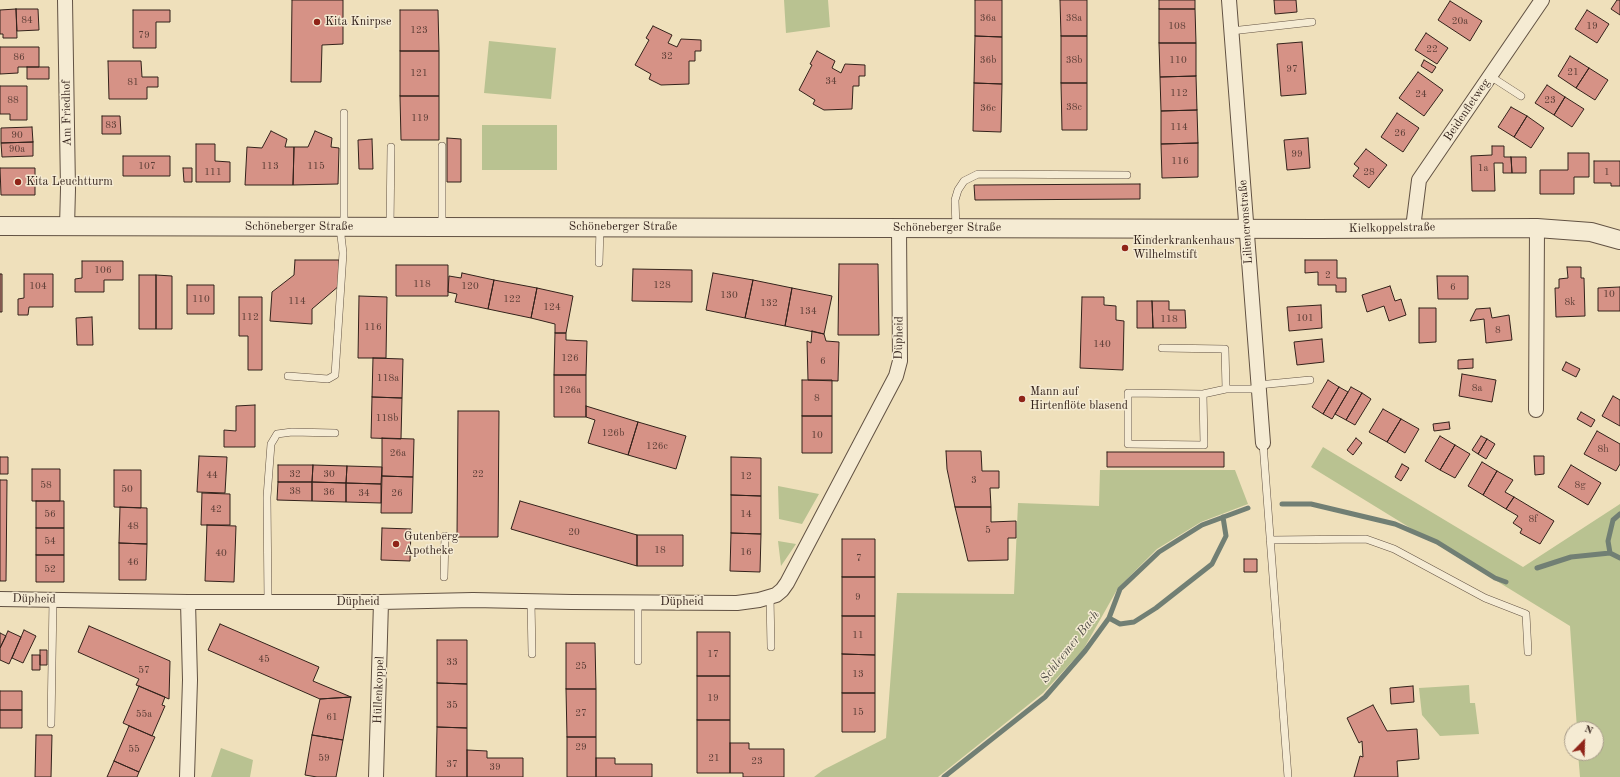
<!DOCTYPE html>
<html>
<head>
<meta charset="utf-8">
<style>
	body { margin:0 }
	#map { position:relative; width:1620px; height:777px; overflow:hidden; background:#efe0bb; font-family:"Old Standard TT",serif }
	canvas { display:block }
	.north { position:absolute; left:1564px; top:721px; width:40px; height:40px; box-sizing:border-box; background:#f5ebd3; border:1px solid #a79b89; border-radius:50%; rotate:23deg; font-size:11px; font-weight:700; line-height:16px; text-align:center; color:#33221b }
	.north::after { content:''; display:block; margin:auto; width:14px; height:18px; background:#8f2418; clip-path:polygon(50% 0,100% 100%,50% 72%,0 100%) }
</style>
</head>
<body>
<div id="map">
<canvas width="1620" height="777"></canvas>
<div class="north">N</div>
</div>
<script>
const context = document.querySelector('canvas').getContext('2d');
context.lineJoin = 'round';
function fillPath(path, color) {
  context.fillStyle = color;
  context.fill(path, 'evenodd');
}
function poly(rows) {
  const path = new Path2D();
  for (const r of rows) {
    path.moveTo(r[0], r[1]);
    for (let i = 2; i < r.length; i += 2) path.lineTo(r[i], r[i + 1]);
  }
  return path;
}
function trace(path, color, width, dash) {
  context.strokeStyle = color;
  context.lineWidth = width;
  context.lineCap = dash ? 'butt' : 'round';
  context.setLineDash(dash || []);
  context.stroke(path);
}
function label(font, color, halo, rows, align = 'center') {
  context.font = font + ' "Old Standard TT",serif';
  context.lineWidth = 3;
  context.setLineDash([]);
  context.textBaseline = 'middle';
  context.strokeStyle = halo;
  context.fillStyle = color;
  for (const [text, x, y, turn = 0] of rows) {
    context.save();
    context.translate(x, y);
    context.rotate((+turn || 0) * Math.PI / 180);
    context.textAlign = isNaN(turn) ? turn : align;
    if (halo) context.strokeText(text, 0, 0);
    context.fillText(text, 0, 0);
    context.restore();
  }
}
const green = poly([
	[784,0,828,0,830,27,786,33],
	[489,41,556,48,551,99,484,93],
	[482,125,557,125,557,170,482,170],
	[1323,447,1523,567,1620,504,1620,777,1580,777,1578,753,1596,753,1596,729,1577,729,1570,626,1311,467],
	[1100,470,1235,470,1248,504,1201,522,1157,549,1118,588,1083,650,1043,693,938,777,814,777,823,770,886,738,897,593,1014,594,1018,503,1099,506],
	[778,486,819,494,802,524,779,519],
	[778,541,796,544,781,566],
	[1469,685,1470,703,1475,703,1479,734,1440,736,1422,715,1419,688],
	[221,748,253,760,250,777,211,777]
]);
const stream = poly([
	[1282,504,1311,504,1395,524,1437,542,1495,578,1506,582],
	[1610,553,1620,558],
	[1537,568,1571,557,1610,553,1608,541,1613,520,1620,514],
	[1109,618,1120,624,1134,622,1156,608,1212,564,1226,536,1223,517],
	[944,777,1045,697,1085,651,1109,618,1120,589,1159,552,1202,525,1248,508]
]);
const building = poly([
	[292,0,343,0,343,44,322,45,321,82,291,82,292,0],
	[975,0,1002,0,1002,37,975,36,975,0],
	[1060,0,1087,0,1087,36,1061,36,1060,0],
	[1159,0,1195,0,1195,9,1159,9,1159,0],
	[1274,0,1296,0,1297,12,1275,14,1274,0],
	[1617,0,1620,0,1620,15,1611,9,1617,0],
	[1450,1,1482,21,1470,41,1438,20,1450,1],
	[16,9,17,38,3,38,3,34,0,34,0,10,16,9],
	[16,9,38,9,39,30,17,31,16,9],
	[1159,9,1195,9,1196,43,1159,43,1159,9],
	[133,10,170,10,170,22,156,22,156,48,133,48,133,10],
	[400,10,438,10,439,51,400,51,400,10],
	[1587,10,1609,24,1597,43,1575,29,1587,10],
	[653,26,672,35,668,43,677,47,681,39,701,40,701,51,695,51,695,61,689,61,689,84,661,85,649,79,651,74,635,65,649,40,646,38,653,26],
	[1426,33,1448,48,1437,64,1415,50,1426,33],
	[975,36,1002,37,1002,84,974,83,975,36],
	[1061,36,1087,36,1087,83,1061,83,1061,36],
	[1302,42,1306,94,1281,96,1277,44,1302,42],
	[1159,43,1196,43,1196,76,1160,77,1159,43],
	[0,47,39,47,39,67,18,67,18,73,0,74,0,47],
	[400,51,439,51,439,96,400,96,400,51],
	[817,51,835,61,832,68,841,73,845,64,865,65,865,76,859,76,859,86,853,86,852,109,824,110,813,104,815,100,799,90,812,65,810,64,817,51],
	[1570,56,1589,68,1576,88,1558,76,1570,56],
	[1424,60,1436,67,1432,73,1421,66,1424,60],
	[108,61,141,61,142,77,158,77,158,87,147,87,147,99,109,99,108,61],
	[27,67,49,67,49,79,27,79,27,67],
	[1589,68,1608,80,1595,100,1576,88,1589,68],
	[1418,72,1443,90,1424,116,1399,98,1418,72],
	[1196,76,1197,110,1161,111,1160,77,1196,76],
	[974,83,1002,84,1001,132,973,131,974,83],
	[1061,83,1087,83,1087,130,1062,130,1061,83],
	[1547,85,1565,97,1554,115,1535,103,1547,85],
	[0,86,27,86,27,120,10,120,10,114,0,114,0,86],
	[400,96,439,96,439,140,401,140,400,96],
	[1565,97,1584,109,1572,127,1554,115,1565,97],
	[1511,107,1527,116,1514,137,1498,127,1511,107],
	[1197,110,1198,143,1161,144,1161,111,1197,110],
	[1397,113,1419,128,1403,152,1381,137,1397,113],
	[102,116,120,116,121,134,102,134,102,116],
	[1527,116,1544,128,1531,148,1514,137,1527,116],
	[32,127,33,142,1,143,1,128,32,127],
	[271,131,287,139,285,147,294,147,293,185,245,185,247,147,262,148,271,131],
	[315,131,332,138,331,147,339,148,338,184,293,185,294,147,308,147,315,131],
	[447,138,461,139,461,182,447,182,447,138],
	[1308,138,1310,168,1287,170,1284,140,1308,138],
	[372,139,373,169,359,169,358,140,372,139],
	[33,142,33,156,2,157,1,143,33,142],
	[1198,143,1198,177,1162,178,1161,144,1198,143],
	[196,144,215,144,215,161,230,162,230,182,196,182,196,144],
	[1492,146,1504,146,1504,157,1511,157,1512,173,1503,173,1503,163,1494,163,1495,191,1472,191,1471,156,1492,155,1492,146],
	[1366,149,1387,165,1369,188,1353,176,1359,168,1354,164,1366,149],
	[1568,153,1589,153,1589,177,1574,177,1574,194,1540,194,1540,170,1568,170,1568,153],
	[123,156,170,156,170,176,123,176,123,156],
	[1511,157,1526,157,1526,173,1512,173,1511,157],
	[1594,161,1620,161,1620,186,1611,186,1611,183,1594,183,1594,161],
	[0,168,35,168,35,195,1,195,0,168],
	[183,168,192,168,192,182,184,182,183,168],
	[1140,184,1140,199,975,200,974,185,1140,184],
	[295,260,339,260,340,285,312,309,312,324,270,321,272,292,294,275,295,260],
	[1305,260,1337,260,1337,278,1346,278,1346,292,1336,292,1336,285,1318,285,1318,272,1305,273,1305,260],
	[82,261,123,261,123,280,104,280,104,292,75,292,75,279,82,278,82,261],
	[839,264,878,264,879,335,838,335,839,264],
	[396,265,448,265,448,296,396,296,396,265],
	[1567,267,1581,267,1581,278,1584,278,1585,316,1556,317,1555,288,1559,288,1559,279,1568,278,1567,267],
	[633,269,692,270,692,302,632,301,633,269],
	[462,273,494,280,488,309,455,302,457,294,448,292,449,276,461,278,462,273],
	[713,273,753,280,745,318,706,310,713,273],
	[0,274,2,274,2,312,0,312,0,274],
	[24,274,53,274,53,307,29,307,28,315,18,315,18,299,24,298,24,274],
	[139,275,156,275,156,329,139,329,139,275],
	[156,275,172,276,172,329,156,329,156,275],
	[1437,276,1468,276,1468,299,1438,299,1437,276],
	[494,280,537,288,531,318,488,309,494,280],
	[753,280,792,288,785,326,745,318,753,280],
	[187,285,214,285,214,314,187,314,187,285],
	[1390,286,1395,301,1401,299,1406,315,1389,321,1384,306,1367,312,1362,295,1390,286],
	[1620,287,1620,311,1598,311,1598,288,1620,287],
	[537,288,573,296,566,333,555,333,555,324,531,318,537,288],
	[792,288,832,296,824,334,785,326,792,288],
	[359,296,387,297,386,358,358,358,359,296],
	[239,297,262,297,262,370,248,370,248,336,239,336,239,297],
	[1082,297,1104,297,1104,305,1116,306,1116,320,1124,321,1123,370,1080,368,1082,297],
	[1137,301,1152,301,1153,328,1137,328,1137,301],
	[1152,301,1169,301,1169,310,1185,310,1186,328,1153,328,1152,301],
	[1321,305,1322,328,1289,331,1287,307,1321,305],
	[1419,308,1436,308,1436,342,1419,343,1419,308],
	[1490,308,1492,318,1509,315,1512,340,1486,343,1484,319,1470,321,1476,309,1490,308],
	[92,317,93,345,77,345,76,318,92,317],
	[812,331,824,334,826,341,839,342,838,381,808,380,807,341,811,343,812,331],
	[555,333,566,333,566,340,587,341,586,375,554,375,555,333],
	[1322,339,1324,362,1297,365,1294,342,1322,339],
	[373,358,403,359,402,398,372,397,373,358],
	[1473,359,1473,368,1458,369,1458,360,1473,359],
	[1566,362,1580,369,1576,377,1562,370,1566,362],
	[1462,374,1496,380,1492,402,1459,396,1462,374],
	[554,375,586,375,586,417,554,417,554,375],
	[802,380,832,380,832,416,802,416,802,380],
	[1328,380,1339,387,1323,414,1312,407,1328,380],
	[1339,387,1348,392,1332,419,1323,414,1339,387],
	[1351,387,1362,393,1346,420,1335,414,1351,387],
	[1362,393,1371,399,1355,425,1346,420,1362,393],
	[1613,396,1620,400,1620,426,1602,416,1613,396],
	[372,397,402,398,401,439,371,438,372,397],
	[255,405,255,447,224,447,224,430,236,431,236,406,255,405],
	[586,406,638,422,628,455,588,443,595,420,586,417,586,406],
	[1383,409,1401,419,1387,442,1369,432,1383,409],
	[458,411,499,411,498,537,457,537,458,411],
	[1581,412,1595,420,1591,427,1577,419,1581,412],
	[802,416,832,416,832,453,802,453,802,416],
	[1401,419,1419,429,1405,453,1387,442,1401,419],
	[638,422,686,436,676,469,628,455,638,422],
	[1449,422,1450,429,1434,431,1433,424,1449,422],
	[1597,431,1620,444,1620,464,1616,471,1584,454,1597,431],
	[1440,436,1455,445,1440,470,1425,461,1440,436],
	[1481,436,1487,439,1478,454,1472,450,1481,436],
	[382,438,414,439,413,477,382,476,382,438],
	[1356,438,1362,443,1353,455,1347,450,1356,438],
	[1487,439,1495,444,1486,459,1478,454,1487,439],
	[1455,445,1470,454,1455,478,1440,470,1455,445],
	[946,451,981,451,982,471,999,471,999,488,990,488,991,507,955,507,947,469,946,451],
	[1107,452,1224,452,1224,467,1107,467,1107,452],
	[199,456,227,457,225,493,197,492,199,456],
	[1534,456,1544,456,1544,474,1535,475,1534,456],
	[0,457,8,457,8,474,0,474,0,457],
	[731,457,761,458,761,496,731,495,731,457],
	[1482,462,1497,471,1483,495,1468,486,1482,462],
	[1402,464,1409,468,1401,481,1395,477,1402,464],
	[278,465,313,465,312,482,278,482,278,465],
	[313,465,347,466,346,483,312,482,313,465],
	[1571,465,1601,483,1588,505,1558,487,1571,465],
	[347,466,382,467,381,484,346,483,347,466],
	[32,469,60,469,60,501,32,501,32,469],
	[114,470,141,470,141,508,114,507,114,470],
	[1497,471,1513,480,1505,492,1514,497,1506,509,1483,495,1497,471],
	[382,476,413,477,412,513,381,513,382,476],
	[0,480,7,480,6,581,0,581,0,480],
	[278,482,312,482,312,501,277,500,278,482],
	[312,482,346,483,346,502,312,501,312,482],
	[346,483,381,484,381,503,346,502,346,483],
	[202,493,230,494,230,525,201,525,202,493],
	[731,495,761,496,761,534,731,533,731,495],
	[1514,497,1554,521,1540,544,1520,533,1522,529,1513,523,1518,516,1506,509,1514,497],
	[36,501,64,501,64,528,36,528,36,501],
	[520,501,637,535,637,566,511,529,520,501],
	[120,507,147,508,147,544,119,543,120,507],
	[955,507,991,507,991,522,1016,521,1016,538,1008,538,1008,560,968,561,955,507],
	[207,525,236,526,234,582,205,581,207,525],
	[36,528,64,528,64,555,36,555,36,528],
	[382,528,411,529,410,561,381,560,382,528],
	[731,533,761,534,760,572,730,571,731,533],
	[637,535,683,535,683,566,637,566,637,535],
	[842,539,875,539,875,577,842,577,842,539],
	[119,543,147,544,146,580,119,580,119,543],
	[36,555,64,555,64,582,36,582,36,555],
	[1244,559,1257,559,1257,572,1244,572,1244,559],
	[842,577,875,577,875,616,842,616,842,577],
	[842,616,875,616,875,655,842,654,842,616],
	[220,624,319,667,313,681,351,697,320,699,208,650,220,624],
	[89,626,170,661,169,699,136,685,139,679,78,652,89,626],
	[24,630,36,636,23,663,12,658,24,630],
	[8,631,21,637,9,664,0,660,0,648,8,631],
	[697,632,730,632,730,676,697,676,697,632],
	[0,633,6,636,0,648,0,633],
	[437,640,467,640,467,684,437,683,437,640],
	[566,643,595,643,596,689,566,689,566,643],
	[40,650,47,650,47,665,40,665,40,650],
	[842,654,875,655,875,693,842,693,842,654],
	[32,655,40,655,40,670,32,670,32,655],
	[697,676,730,676,730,720,697,720,697,676],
	[437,683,467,684,467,728,437,727,437,683],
	[139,686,165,697,162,705,165,706,152,736,123,723,139,686],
	[1413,686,1414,702,1391,704,1390,688,1413,686],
	[566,689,596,689,596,737,567,737,566,689],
	[0,691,22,691,22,710,0,710,0,691],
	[842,693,875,693,875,732,842,732,842,693],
	[351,697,343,740,312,735,320,699,351,697],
	[1373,705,1387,731,1417,729,1419,759,1397,761,1398,777,1354,777,1360,756,1363,757,1362,741,1359,743,1347,718,1373,705],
	[0,710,22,710,22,728,0,728,0,710],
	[697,720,730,720,730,773,697,773,697,720],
	[129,726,155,737,139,772,114,761,129,726],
	[437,727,467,728,467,777,436,777,437,727],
	[36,735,52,735,51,777,35,777,36,735],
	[312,735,343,740,336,777,317,777,305,775,312,735],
	[567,737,596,737,596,777,567,777,567,737],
	[730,743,749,743,749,749,784,749,784,777,743,777,743,773,730,773,730,743],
	[467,750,487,751,487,758,523,758,523,777,467,777,467,750],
	[596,758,615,758,615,764,652,764,652,777,596,777,596,758],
	[114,761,139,772,137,777,107,777,114,761]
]);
const service = poly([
	[1231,31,1312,22],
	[1490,76,1521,96],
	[344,227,344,113],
	[390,227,391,147],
	[442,227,442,146],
	[956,228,955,200,958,190,964,181,978,174,1127,175],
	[599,263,600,228],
	[1162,348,1225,349,1226,389],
	[288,376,328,379,335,375,343,253,340,227],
	[1258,385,1310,380],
	[1203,394,1204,445,1128,444,1128,393,1203,394,1226,389,1259,389],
	[1263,443,1288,777],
	[1270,540,1366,539,1394,549,1485,598,1526,614,1528,652],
	[444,577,445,536],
	[770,597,771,647],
	[268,602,267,497,271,444,277,434,292,432,335,433],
	[531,602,532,654],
	[638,661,638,602],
	[51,724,53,599]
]);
const minor = poly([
	[65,0,68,189,67,227],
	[1229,0,1263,443],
	[1413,228,1419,180,1542,0],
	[1536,410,1537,228],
	[0,599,188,602,381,602,473,600,572,602,737,603,759,600,776,595,782,590,787,583,896,376,900,361,899,228],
	[187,777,190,680,188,602],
	[376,777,381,602]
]);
const tertiary = poly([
	[0,226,1318,229,1537,228,1591,232,1620,240]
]);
const markers = [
	[317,22,4,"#8f2418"],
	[18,182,4,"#8f2418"],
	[1125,248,4,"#8f2418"],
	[1022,399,4,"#8f2418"],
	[396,544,4,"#8f2418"]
];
const numberNames = [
	["36a",988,18],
	["38a",1074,18],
	["84",27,20],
	["20a",1460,21],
	["108",1177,26],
	["19",1592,26],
	["123",419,30],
	["79",144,35],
	["22",1432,49],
	["32",667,56],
	["86",19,57],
	["36b",988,60],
	["38b",1074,60],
	["110",1178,60],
	["97",1292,69],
	["21",1573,72],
	["121",419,73],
	["34",831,81],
	["81",133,82],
	["112",1179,93],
	["24",1421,94],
	["88",13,100],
	["23",1550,100],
	["38c",1074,107],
	["36c",988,108],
	["119",420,118],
	["83",111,125],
	["114",1179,127],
	["26",1400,133],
	["90",17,135],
	["90a",17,149],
	["99",1297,154],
	["116",1180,161],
	["107",147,166],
	["113",270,166],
	["115",316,166],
	["1a",1483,168],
	["111",213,172],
	["28",1369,172],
	["1",1607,172],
	["106",103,270],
	["2",1328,275],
	["118",422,284],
	["128",662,285],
	["104",38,286],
	["120",470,286],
	["6",1453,287],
	["10",1609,294],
	["130",729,295],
	["110",201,299],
	["122",512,299],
	["114",297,301],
	["8k",1570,302],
	["132",769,303],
	["124",552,307],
	["134",808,311],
	["112",250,317],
	["101",1305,318],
	["118",1169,319],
	["116",373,327],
	["8",1498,330],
	["140",1102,344],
	["126",570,358],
	["6",823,361],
	["118a",388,378],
	["8a",1477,388],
	["126a",570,390],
	["8",817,398],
	["118b",387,418],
	["126b",613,433],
	["10",817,435],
	["126c",657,446],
	["8h",1603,449],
	["26a",398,453],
	["32",295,474],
	["30",329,474],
	["22",478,474],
	["44",212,475],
	["12",746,476],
	["3",974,480],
	["58",46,485],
	["8g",1580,485],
	["50",127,489],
	["38",295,491],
	["36",329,492],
	["34",364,493],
	["26",397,493],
	["42",216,509],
	["56",50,514],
	["14",746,514],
	["8f",1533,519],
	["48",133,526],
	["5",988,530],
	["20",574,532],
	["54",50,541],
	["18",660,550],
	["16",746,552],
	["40",221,553],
	["7",859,558],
	["46",133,562],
	["52",50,569],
	["9",858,597],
	["11",858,635],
	["17",713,654],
	["45",264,659],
	["33",452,662],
	["25",581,666],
	["57",144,670],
	["13",858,674],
	["19",713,698],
	["35",452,705],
	["15",858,712],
	["27",581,713],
	["55a",144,714],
	["61",332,717],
	["29",581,747],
	["55",134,749],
	["59",324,758],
	["21",714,758],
	["23",757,761],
	["37",452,764],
	["39",495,767]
];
const poiNames = [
	["Kita Knirpse",325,22],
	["Kita Leuchtturm",26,182],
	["Kinderkrankenhaus",1133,241],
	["Wilhelmstift",1133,255],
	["Mann auf",1030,392],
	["Hirtenflöte blasend",1030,406],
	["Gutenberg",404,537],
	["Apotheke",404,551]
];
const streetNames = [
	["Beidenfletweg",1467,110,-56],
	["Am Friedhof",67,113,-91],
	["Liliencronstraße",1246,222,-94],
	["Schöneberger Straße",299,227],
	["Schöneberger Straße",623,227],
	["Schöneberger Straße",947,228],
	["Kielkoppelstraße",1392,228,-1],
	["Düpheid",899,338,-89],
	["Düpheid",34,599,1],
	["Düpheid",358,602],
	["Düpheid",682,602],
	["Hüllenkoppel",379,690,-88]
];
const waterNames = [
	["Schleemer Bach",1070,647,-52]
];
fillPath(green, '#b9c291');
trace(stream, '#717f74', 5);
fillPath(building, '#d69286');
trace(building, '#33221b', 1);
trace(service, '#625243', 8);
trace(minor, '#625243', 16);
trace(tertiary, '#625243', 20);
trace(service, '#f5ebd3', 7);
trace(minor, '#f5ebd3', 14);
trace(tertiary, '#f5ebd3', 18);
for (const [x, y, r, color] of markers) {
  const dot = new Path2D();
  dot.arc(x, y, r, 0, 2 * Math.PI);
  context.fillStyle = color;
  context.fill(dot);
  trace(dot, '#f5ebd3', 1.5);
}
label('10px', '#5c3e36', null, numberNames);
label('12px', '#33221b', '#f5ebd3', poiNames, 'left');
label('12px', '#33221b', '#f5ebd3', streetNames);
label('italic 13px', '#525048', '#f5ebd3', waterNames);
</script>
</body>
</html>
